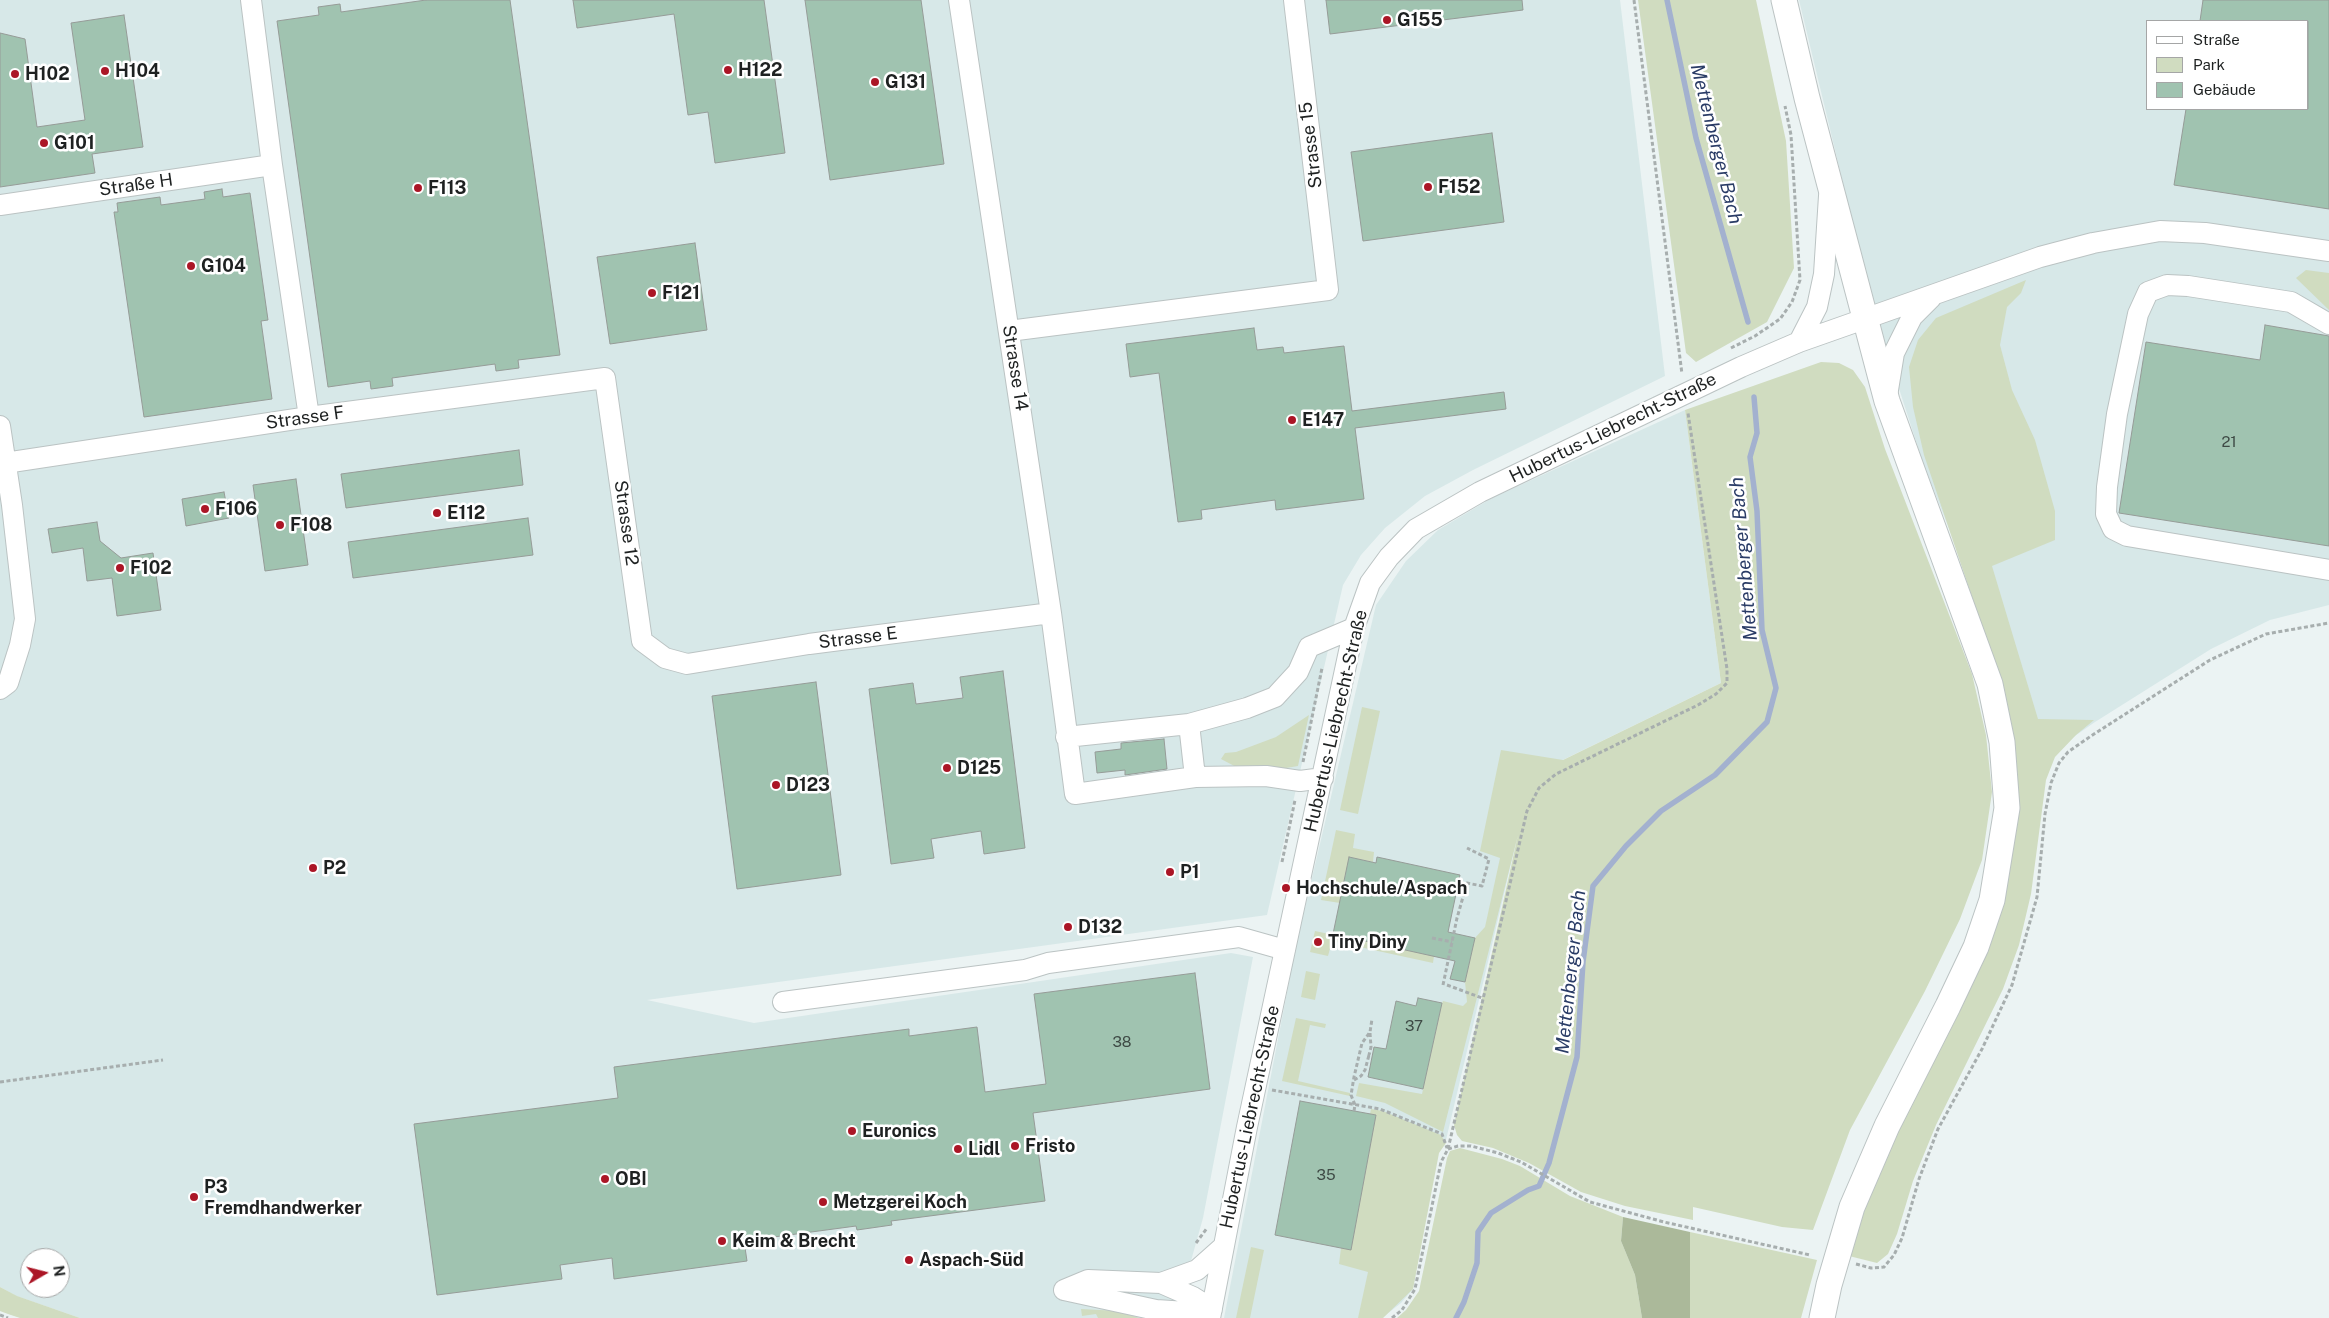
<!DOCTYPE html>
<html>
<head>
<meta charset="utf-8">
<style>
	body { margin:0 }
	#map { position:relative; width:2329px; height:1318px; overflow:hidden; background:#ebf3f3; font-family:"Public Sans",sans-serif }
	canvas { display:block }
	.legend { position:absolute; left:2146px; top:20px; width:162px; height:90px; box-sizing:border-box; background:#fff; border:1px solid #a5a6a6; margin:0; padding:6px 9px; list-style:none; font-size:15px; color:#1e2121 }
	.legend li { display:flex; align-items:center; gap:10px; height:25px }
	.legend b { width:25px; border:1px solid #a5a6a6 }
	.north { position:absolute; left:20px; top:1248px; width:50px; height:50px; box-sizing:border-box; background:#fff; border:1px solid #a5a6a6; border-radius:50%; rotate:82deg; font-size:14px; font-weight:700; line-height:20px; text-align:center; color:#1e2121 }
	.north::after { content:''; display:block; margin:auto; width:18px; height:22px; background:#ab1626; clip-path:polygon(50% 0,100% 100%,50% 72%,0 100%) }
</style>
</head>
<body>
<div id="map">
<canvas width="2329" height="1318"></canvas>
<ul class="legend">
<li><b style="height:6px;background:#fff"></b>Straße</li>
<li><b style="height:14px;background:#d0dcc0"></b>Park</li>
<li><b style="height:14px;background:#a0c3b0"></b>Gebäude</li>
</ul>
<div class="north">N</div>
</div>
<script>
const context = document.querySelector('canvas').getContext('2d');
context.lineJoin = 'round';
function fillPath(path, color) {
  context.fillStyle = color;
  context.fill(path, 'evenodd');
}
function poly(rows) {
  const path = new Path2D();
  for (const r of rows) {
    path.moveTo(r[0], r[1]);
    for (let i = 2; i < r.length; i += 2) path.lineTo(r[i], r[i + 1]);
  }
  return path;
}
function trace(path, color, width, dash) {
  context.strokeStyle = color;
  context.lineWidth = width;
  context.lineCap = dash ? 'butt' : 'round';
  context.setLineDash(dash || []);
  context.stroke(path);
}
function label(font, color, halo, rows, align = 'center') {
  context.font = font + ' "Public Sans",sans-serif';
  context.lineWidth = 5;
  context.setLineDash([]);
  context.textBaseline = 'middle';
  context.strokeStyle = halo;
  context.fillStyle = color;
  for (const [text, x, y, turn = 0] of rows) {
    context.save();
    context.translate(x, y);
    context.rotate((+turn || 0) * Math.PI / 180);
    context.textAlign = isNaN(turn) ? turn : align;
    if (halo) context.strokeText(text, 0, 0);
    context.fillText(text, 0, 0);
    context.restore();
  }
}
const built = poly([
	[0,0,1620,0,1665,376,1473,470,1425,496,1385,528,1361,555,1343,585,1267,915,647,1000,754,1023,1231,953,1253,957,1203,1218,1175,1318,80,1318,16,1296,0,1287],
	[30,1258,60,1258,60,1288,30,1288],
	[1799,0,2329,0,2329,605,2270,620,2211,649,2095,722,2026,770,1990,632,1923,463,1873,308],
	[2148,21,2308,21,2308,109,2148,109],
	[1685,410,1721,683,1540,771,1524,809,1446,1140,1437,1150,1413,1289,1401,1303,1382,1318,1224,1318,1296,946,1376,605,1406,561,1438,530,1492,498]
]);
const green = poly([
	[1638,0,1756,0,1786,141,1794,268,1767,322,1696,362,1686,353],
	[2306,270,2329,273,2329,310,2296,278],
	[2026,280,2021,293,2007,307,2000,345,2012,390,2035,440,2055,511,2055,540,1992,566,2038,719,2094,720,2076,735,2055,757,2046,780,2031,894,2019,945,2003,989,1936,1125,1913,1181,1897,1234,1888,1254,1877,1263,1845,1255,1859,1204,1995,924,1994,662,1924,455,1913,407,1909,367,1918,340,1936,318],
	[1821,362,1839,363,1853,370,1865,387,1885,449,1972,674,1986,735,1992,792,1982,860,1960,919,1925,991,1850,1130,1813,1230,1782,1227,1693,1207,1693,1220,1625,1206,1581,1192,1529,1163,1493,1148,1462,1141,1457,1135,1454,1125,1518,835,1443,1132,1385,1103,1356,1096,1359,1083,1422,1094,1442,1003,1443,1001,1463,1006,1467,1002,1465,982,1475,938,1485,927,1500,858,1480,851,1501,750,1563,760,1721,683,1685,410],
	[1362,707,1380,711,1358,814,1340,810],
	[1309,715,1298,766,1280,769,1240,769,1221,759,1225,753,1236,752,1276,737],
	[1336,830,1355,834,1353,848,1374,852,1373,862,1349,857,1340,903,1321,900],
	[1315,931,1434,956,1433,963,1332,941,1328,956,1310,952],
	[1306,971,1320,974,1315,1000,1301,997],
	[1296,1018,1326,1024,1325,1028,1310,1025,1298,1081,1350,1093,1350,1096,1282,1081],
	[1371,1109,1383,1111,1441,1135,1446,1143,1439,1153,1413,1289,1383,1318,1358,1318,1368,1272,1339,1264,1341,1248,1351,1249,1376,1115,1370,1114],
	[1460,1148,1502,1159,1520,1166,1570,1196,1623,1217,1621,1241,1635,1275,1642,1318,1397,1318,1406,1310,1419,1291,1447,1158,1450,1151],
	[1690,1232,1817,1260,1801,1318,1690,1318],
	[1251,1247,1264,1250,1250,1318,1236,1318],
	[0,1287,17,1296,80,1318,20,1318,8,1314,0,1311],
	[1081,1309,1119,1311,1139,1318,1098,1318,1096,1314,1082,1316]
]);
const forest = poly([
	[1623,1217,1690,1232,1690,1318,1642,1318,1635,1275,1621,1241]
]);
const stream = poly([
	[1667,0,1696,138,1748,322],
	[1456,1318,1464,1302,1477,1263,1478,1232,1491,1213,1528,1190,1539,1186,1549,1163,1577,1057,1583,962,1593,886,1626,846,1661,811,1715,775,1767,722,1776,688,1762,630,1757,511,1750,457,1757,433,1754,397]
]);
const building = poly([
	[426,0,510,0,560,355,518,360,519,368,496,371,495,364,392,378,393,386,371,389,370,381,328,387,277,21,319,15,318,7,340,4,341,12,426,0],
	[573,0,764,0,785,153,715,163,708,112,688,115,674,14,577,28,573,0],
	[805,0,921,0,944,164,830,180,805,0],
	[1326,0,1522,0,1523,10,1330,34,1326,0],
	[2203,0,2329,0,2329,209,2174,185,2186,109,2308,109,2308,21,2200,21,2203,0],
	[124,15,143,147,92,154,95,173,0,187,0,33,25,39,37,127,85,120,71,23,124,15],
	[1492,133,1504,222,1363,241,1351,152,1492,133],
	[222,189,223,197,250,193,268,320,261,321,272,399,144,417,114,212,118,212,117,203,160,197,161,205,205,199,204,192,222,189],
	[695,243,707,330,610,344,597,257,695,243],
	[2265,325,2329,336,2329,546,2119,513,2146,342,2260,360,2265,325],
	[1254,328,1257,350,1283,347,1284,353,1344,346,1352,411,1504,392,1506,409,1355,428,1364,499,1276,510,1275,500,1201,510,1202,519,1178,522,1159,373,1130,377,1126,344,1254,328],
	[519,450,523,485,346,508,341,474,519,450],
	[296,479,308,565,265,571,253,485,296,479],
	[224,492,229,518,186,526,182,499,224,492],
	[528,518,533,555,353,578,348,542,528,518],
	[97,522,100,541,121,558,153,553,161,610,117,616,112,578,87,581,83,548,52,553,48,529,97,522],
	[1003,671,1025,848,984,854,981,831,931,839,934,858,891,864,869,689,913,683,916,704,963,698,960,677,1003,671],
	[816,682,841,875,737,889,712,696,816,682],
	[1164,739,1167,769,1125,775,1125,770,1097,773,1095,752,1121,749,1121,743,1164,739],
	[1349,857,1376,863,1377,857,1460,875,1448,932,1475,938,1465,982,1450,979,1455,961,1333,934,1349,857],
	[1195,973,1210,1089,1033,1113,1045,1201,891,1221,892,1225,857,1230,856,1226,744,1241,747,1261,614,1279,612,1258,560,1265,562,1279,437,1295,414,1124,618,1098,614,1067,909,1029,909,1036,977,1027,985,1092,1046,1084,1034,994,1195,973],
	[1418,998,1442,1003,1423,1089,1368,1077,1374,1047,1386,1049,1396,1001,1416,1006,1418,998],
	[1300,1101,1376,1115,1351,1250,1275,1235,1300,1101]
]);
const path = poly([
	[1634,0,1682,374],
	[1731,348,1755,336,1780,319,1792,302,1800,280,1791,135,1785,106],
	[1303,762,1322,668],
	[1282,862,1295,800],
	[1432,938,1452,942],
	[1443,985,1457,918,1467,883,1482,886,1489,859,1467,848],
	[1447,985,1482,998],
	[1370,1033,1371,1047,1369,1055,1372,1056],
	[1354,1080,1361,1076,1365,1070,1369,1055],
	[0,1082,163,1060],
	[1272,1090,1380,1109,1442,1134,1447,1148],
	[1354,1111,1355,1105,1351,1095,1354,1077,1362,1043,1370,1032,1372,1019],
	[1448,1149,1458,1146,1471,1146,1498,1153,1521,1162,1590,1202,1664,1222,1810,1255],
	[1196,1243,1207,1228],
	[1856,1264,1871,1268,1884,1267,1894,1255,1902,1238,1919,1179,1938,1129,1982,1049,2012,985,2037,897,2045,814,2051,783,2059,763,2068,752,2091,736,2210,660,2266,634,2329,623],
	[0,1315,8,1318],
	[1392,1318,1402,1310,1415,1289,1441,1162,1448,1149,1527,811,1539,788,1556,774,1698,705,1716,694,1727,683,1727,669,1688,413]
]);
const minor = poly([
	[251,0,272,165,309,417],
	[959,0,1051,613,1075,794,1195,777,1266,776,1300,781,1323,778],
	[0,205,272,165],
	[2329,324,2291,302,2188,286,2167,285,2148,292,2138,314,2117,414,2107,487,2106,514,2113,529,2127,536,2329,570],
	[1009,331,1328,290,1294,0],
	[1799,342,1817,307,1824,274,1829,196],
	[1887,396,1894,353,1912,317,1931,298],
	[0,426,12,505,25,619,20,645,8,683,0,689],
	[5,463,309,417,605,378,642,641,665,658,687,664,809,644,1051,613],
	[1189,724,1195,777],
	[1066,737,1189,724,1247,708,1275,697,1298,672,1309,647,1354,628],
	[783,1002,1025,970,1048,963,1239,937,1285,950],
	[1161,1283,1193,1297,1212,1309],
	[1064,1290,1088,1280,1161,1283,1197,1270,1224,1246],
	[1064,1290,1156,1310,1187,1312,1212,1309],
	[1210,1318,1247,1127,1354,628,1370,583,1389,557,1416,529,1480,492,1741,367,1799,342,2040,257,2093,243,2160,231,2205,233,2329,251]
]);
const major = poly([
	[1784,0,1807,98,1887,401,1990,684,2002,742,2007,808,1992,900,1976,947,1948,1006,1887,1126,1852,1207,1829,1285,1822,1318]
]);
const markers = [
	[1387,20,5,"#ab1626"],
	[728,70,5,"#ab1626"],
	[105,71,5,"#ab1626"],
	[15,74,5,"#ab1626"],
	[875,82,5,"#ab1626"],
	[44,143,5,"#ab1626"],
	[1428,187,5,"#ab1626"],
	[418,188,5,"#ab1626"],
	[191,266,5,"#ab1626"],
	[652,293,5,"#ab1626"],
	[1292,420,5,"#ab1626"],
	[205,509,5,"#ab1626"],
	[437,513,5,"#ab1626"],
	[280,525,5,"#ab1626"],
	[120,568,5,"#ab1626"],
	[947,768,5,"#ab1626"],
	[776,785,5,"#ab1626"],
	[313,868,5,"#ab1626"],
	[1170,872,5,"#ab1626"],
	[1286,888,5,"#ab1626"],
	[1068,927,5,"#ab1626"],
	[1318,942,5,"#ab1626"],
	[852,1131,5,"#ab1626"],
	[1015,1146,5,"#ab1626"],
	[958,1149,5,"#ab1626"],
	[605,1179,5,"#ab1626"],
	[194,1197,5,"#ab1626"],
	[823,1202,5,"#ab1626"],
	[722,1241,5,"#ab1626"],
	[909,1260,5,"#ab1626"]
];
const numberNames = [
	["21",2229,442],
	["37",1414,1026],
	["38",1122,1042],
	["35",1326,1175]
];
const poiNames = [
	["G155",1397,20],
	["H122",738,70],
	["H104",115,71],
	["H102",25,74],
	["G131",885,82],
	["G101",54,143],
	["F152",1438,187],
	["F113",428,188],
	["G104",201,266],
	["F121",662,293],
	["E147",1302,420],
	["F106",215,509],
	["E112",447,513],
	["F108",290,525],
	["F102",130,568],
	["D125",957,768],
	["D123",786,785],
	["P2",323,868],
	["P1",1180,872],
	["Hochschule/Aspach",1296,888],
	["D132",1078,927],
	["Tiny Diny",1328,942],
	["Euronics",862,1131],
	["Fristo",1025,1146],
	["Lidl",968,1149],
	["OBI",615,1179],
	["P3",204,1187],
	["Fremdhandwerker",204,1208],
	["Metzgerei Koch",833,1202],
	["Keim & Brecht",732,1241],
	["Aspach-Süd",919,1260]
];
const streetNames = [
	["Strasse 15",1311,145,-97],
	["Straße H",136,185,-8],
	["Strasse 14",1015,368,81],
	["Strasse F",305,418,-8],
	["Hubertus-Liebrecht-Straße",1613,428,-26],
	["Strasse 12",626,523,82],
	["Strasse E",858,638,-7],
	["Hubertus-Liebrecht-Straße",1336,721,-77],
	["Hubertus-Liebrecht-Straße",1250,1117,-78]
];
const waterNames = [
	["Mettenberger Bach",1716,144,76],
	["Mettenberger Bach",1744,559,-95],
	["Mettenberger Bach",1571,972,-84]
];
fillPath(built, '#d7e8e8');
fillPath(green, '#d0dcc0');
fillPath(forest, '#abb99a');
trace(stream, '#a3b1cf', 5.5);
fillPath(building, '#a0c3b0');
trace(building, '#969c98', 1);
trace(minor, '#bbc3c3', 22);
trace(major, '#bbc3c3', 27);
trace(path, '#a7aeae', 3, [4, 2.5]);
trace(minor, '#fff', 20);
trace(major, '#fff', 25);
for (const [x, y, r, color] of markers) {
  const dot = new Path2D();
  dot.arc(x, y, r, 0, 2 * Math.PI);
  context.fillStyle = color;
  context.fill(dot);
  trace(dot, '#fff', 2);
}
label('15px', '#3e4a45', null, numberNames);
label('bold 18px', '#1e2121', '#fff', poiNames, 'left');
label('18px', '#1e2121', '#fff', streetNames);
label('italic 19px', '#2a3c66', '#fff', waterNames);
</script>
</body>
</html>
